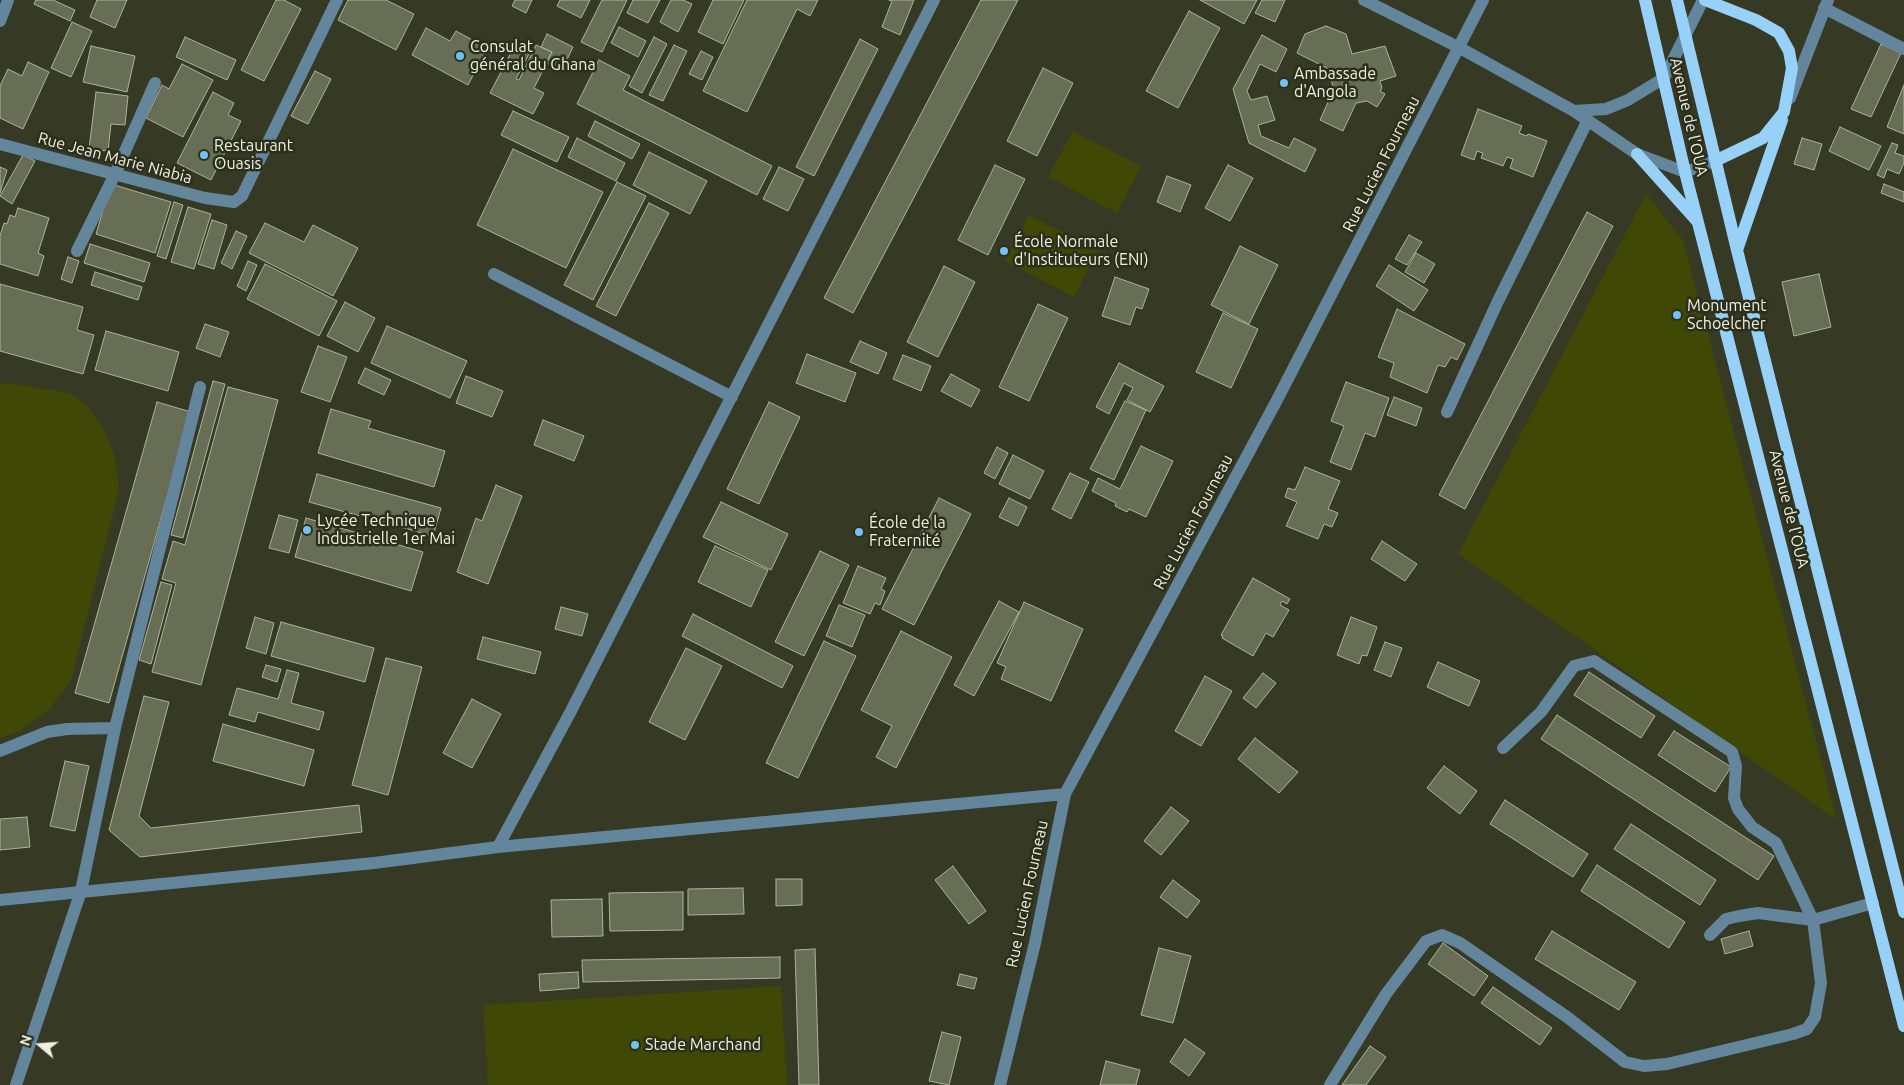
<!DOCTYPE html>
<html>
<head>
<meta charset="utf-8">
<style>
	body { margin:0 }
	#map { position:relative; width:1904px; height:1085px; overflow:hidden; background:#363a25; font-family:Ubuntu,sans-serif }
	canvas { display:block }
	.north { position:absolute; left:15px; top:1020px; width:50px; height:50px; -webkit-text-stroke:4px #2c301b; paint-order:stroke; rotate:288deg; font-size:14px; font-weight:700; line-height:20px; text-align:center; color:#edf0e3 }
	.north::after { content:''; display:block; margin:auto; width:18px; height:22px; background:#edf0e3; clip-path:polygon(50% 0,100% 100%,50% 72%,0 100%) }
</style>
</head>
<body>
<div id="map">
<canvas width="1904" height="1085"></canvas>
<div class="north">N</div>
</div>
<script>
const context = document.querySelector('canvas').getContext('2d');
context.lineJoin = 'round';
function fillPath(path, color) {
  context.fillStyle = color;
  context.fill(path, 'evenodd');
}
function poly(rows) {
  const path = new Path2D();
  for (const r of rows) {
    path.moveTo(r[0], r[1]);
    for (let i = 2; i < r.length; i += 2) path.lineTo(r[i], r[i + 1]);
  }
  return path;
}
function trace(path, color, width, dash) {
  context.strokeStyle = color;
  context.lineWidth = width;
  context.lineCap = dash ? 'butt' : 'round';
  context.setLineDash(dash || []);
  context.stroke(path);
}
function label(font, color, halo, rows, align = 'center') {
  context.font = font + ' Ubuntu,sans-serif';
  context.lineWidth = 5;
  context.setLineDash([]);
  context.textBaseline = 'middle';
  context.strokeStyle = halo;
  context.fillStyle = color;
  for (const [text, x, y, turn = 0] of rows) {
    context.save();
    context.translate(x, y);
    context.rotate((+turn || 0) * Math.PI / 180);
    context.textAlign = isNaN(turn) ? turn : align;
    if (halo) context.strokeText(text, 0, 0);
    context.fillText(text, 0, 0);
    context.restore();
  }
}
const green = poly([
	[1073,131,1141,166,1117,213,1048,177],
	[1646,194,1683,240,1837,820,1458,554],
	[1029,215,1098,250,1074,297,1005,261],
	[9,383,70,393,86,405,102,426,115,456,119,491,71,680,49,710,20,731,0,738,0,385],
	[781,986,787,1085,488,1085,483,1005]
]);
const building = poly([
	[36,0,53,0,75,10,70,21,34,4,36,0],
	[97,0,127,0,115,28,90,17,97,0],
	[276,0,284,0,301,9,264,81,241,70,276,0],
	[348,0,386,0,414,14,396,50,338,20,348,0],
	[515,0,532,0,526,13,512,6,515,0],
	[560,0,590,0,581,18,557,6,560,0],
	[602,0,627,0,602,52,581,42,602,0],
	[633,0,660,0,648,23,627,13,633,0],
	[671,0,683,0,692,4,678,32,660,22,671,0],
	[713,0,744,0,723,44,698,32,713,0],
	[747,0,818,0,810,16,797,9,747,112,703,91,747,0],
	[889,0,914,0,900,35,882,27,892,1,889,0],
	[981,0,1018,0,853,313,824,298,981,0],
	[1200,0,1257,0,1244,24,1200,0],
	[1262,0,1285,0,1275,22,1255,13,1262,0],
	[1189,11,1220,28,1178,108,1146,91,1189,11],
	[72,22,92,31,71,77,51,68,72,22],
	[1326,26,1346,34,1352,54,1385,46,1396,76,1380,81,1382,88,1380,91,1385,94,1377,107,1367,101,1356,103,1343,131,1320,120,1334,89,1327,68,1297,53,1305,34,1326,26],
	[619,27,646,41,638,57,611,43,619,27],
	[426,28,450,41,456,31,487,48,468,85,412,55,426,28],
	[547,34,573,47,562,70,546,63,552,52,541,47,547,34],
	[1262,35,1287,49,1276,72,1260,64,1247,91,1251,100,1267,96,1275,120,1258,125,1261,136,1289,148,1294,138,1316,149,1305,172,1249,143,1233,89,1262,35],
	[185,37,236,60,227,80,176,57,185,37],
	[654,37,667,44,642,93,629,86,654,37],
	[860,39,878,49,814,176,796,167,860,39],
	[516,43,531,50,516,79,519,80,536,45,552,52,534,88,544,93,533,114,490,93,516,43],
	[1881,44,1901,53,1871,117,1851,109,1881,44],
	[674,45,687,51,663,101,649,95,674,45],
	[91,46,135,56,127,92,83,82,91,46],
	[701,51,713,57,702,80,689,74,701,51],
	[599,60,630,76,623,90,772,166,757,195,577,104,599,60],
	[28,62,49,72,23,129,0,118,0,86,8,69,22,76,28,62],
	[182,64,213,80,183,137,146,118,162,85,169,89,182,64],
	[1043,68,1073,83,1037,156,1007,141,1043,68],
	[315,71,331,79,308,124,291,116,315,71],
	[1904,85,1904,134,1887,127,1904,85],
	[96,92,128,96,125,125,111,124,108,151,89,149,96,92],
	[213,92,234,103,228,115,241,121,211,180,177,163,213,92],
	[1478,109,1522,126,1519,133,1527,136,1528,134,1547,141,1533,177,1510,168,1513,159,1507,157,1503,166,1481,158,1483,153,1477,151,1474,160,1461,155,1478,109],
	[513,111,569,137,557,162,501,135,513,111],
	[595,121,640,144,632,159,588,136,595,121],
	[1840,127,1881,146,1869,170,1829,151,1840,127],
	[577,138,625,163,616,181,568,157,577,138],
	[1802,138,1822,144,1814,170,1794,164,1802,138],
	[1892,143,1898,145,1895,153,1904,156,1904,163,1899,174,1887,169,1884,178,1877,175,1892,143],
	[513,149,603,192,566,268,477,225,513,149],
	[649,152,707,181,690,214,633,185,649,152],
	[23,155,35,161,12,204,0,196,23,155],
	[995,165,1025,179,988,255,958,240,995,165],
	[1228,165,1253,178,1230,221,1205,208,1228,165],
	[0,167,7,170,0,193,0,167],
	[779,167,804,179,788,211,763,199,779,167],
	[1167,176,1191,185,1180,212,1157,202,1167,176],
	[617,182,646,196,593,300,564,285,617,182],
	[111,184,171,202,155,253,96,234,111,184],
	[1884,184,1904,192,1904,202,1881,193,1884,184],
	[174,202,183,205,166,259,157,256,174,202],
	[649,203,669,213,616,316,596,306,649,203],
	[188,207,211,214,194,269,171,262,188,207],
	[18,208,49,218,38,253,44,256,38,276,0,264,0,236,4,223,7,224,10,215,15,217,18,208],
	[1587,212,1613,226,1465,509,1439,495,1587,212],
	[212,220,227,225,214,269,198,264,212,220],
	[265,223,304,242,313,225,358,248,333,296,249,253,265,223],
	[236,231,247,236,232,269,221,263,236,231],
	[1409,235,1422,242,1407,265,1395,259,1409,235],
	[90,244,150,263,144,282,84,263,90,244],
	[1240,246,1278,265,1249,324,1211,305,1240,246],
	[1416,253,1435,264,1424,283,1405,272,1416,253],
	[68,257,79,261,72,283,61,279,68,257],
	[248,261,257,265,246,291,237,286,248,261],
	[265,264,337,301,319,336,247,299,265,264],
	[1389,265,1428,290,1414,311,1376,286,1389,265],
	[944,266,975,282,938,357,907,342,944,266],
	[95,272,142,287,138,300,91,285,95,272],
	[1819,274,1831,327,1794,336,1782,282,1819,274],
	[1115,277,1149,289,1142,309,1136,307,1130,325,1102,316,1115,277],
	[0,284,83,307,77,330,94,335,83,374,0,351,0,284],
	[345,302,375,318,358,352,327,336,345,302],
	[1038,304,1068,318,1029,401,999,387,1038,304],
	[1397,309,1465,344,1457,360,1451,357,1445,367,1438,365,1427,393,1390,377,1394,363,1378,357,1397,309],
	[1223,313,1258,329,1231,388,1196,372,1223,313],
	[205,324,229,332,220,357,196,348,205,324],
	[387,326,467,361,450,398,371,363,387,326],
	[106,331,179,352,168,391,95,370,106,331],
	[860,341,887,353,878,374,850,362,860,341],
	[318,346,347,357,330,402,301,392,318,346],
	[807,354,856,373,845,402,796,383,807,354],
	[903,355,931,366,921,391,893,379,903,355],
	[1119,363,1164,386,1150,412,1127,400,1133,388,1124,383,1109,414,1096,407,1119,363],
	[365,368,391,380,384,395,358,383,365,368],
	[951,374,980,390,971,407,941,391,951,374],
	[466,376,503,391,492,417,456,403,466,376],
	[213,381,225,384,183,538,171,535,213,381],
	[1346,382,1389,398,1375,437,1365,433,1351,470,1330,462,1344,426,1331,421,1346,382],
	[228,387,278,400,201,685,152,672,176,583,162,579,173,541,185,545,228,387],
	[1394,397,1422,408,1416,426,1387,415,1394,397],
	[1125,401,1146,410,1114,480,1090,469,1125,401],
	[157,402,191,412,109,703,75,693,157,402],
	[769,402,800,417,759,504,727,489,769,402],
	[331,409,371,421,368,428,445,451,434,487,318,453,331,409],
	[543,420,584,436,574,461,534,445,543,420],
	[1141,446,1173,461,1146,517,1129,509,1127,512,1115,506,1116,503,1092,491,1098,478,1120,489,1141,446],
	[997,447,1008,453,995,479,984,473,997,447],
	[1013,455,1044,471,1030,499,999,484,1013,455],
	[1305,467,1340,481,1328,509,1338,513,1332,527,1324,524,1318,539,1286,526,1297,502,1285,497,1288,488,1295,490,1305,467],
	[1070,473,1089,482,1071,519,1052,509,1070,473],
	[317,474,441,508,433,536,309,502,317,474],
	[496,485,522,496,488,584,457,572,476,518,482,521,496,485],
	[939,498,971,514,914,625,882,609,939,498],
	[1009,498,1027,507,1018,526,999,517,1009,498],
	[721,502,788,534,771,570,703,537,721,502],
	[279,515,298,520,289,553,269,548,279,515],
	[306,518,423,552,411,591,295,557,306,518],
	[1382,541,1417,564,1405,581,1371,559,1382,541],
	[715,546,768,570,751,607,698,582,715,546],
	[820,551,849,565,804,656,775,642,820,551],
	[858,566,886,578,881,589,885,591,880,605,875,603,870,614,843,603,858,566],
	[1253,578,1290,599,1287,604,1282,601,1280,605,1289,610,1273,637,1266,633,1253,656,1222,638,1223,636,1221,635,1253,578],
	[161,582,172,585,151,664,139,660,161,582],
	[999,601,1019,612,974,696,954,685,999,601],
	[1024,602,1083,629,1051,701,1001,679,1006,667,997,663,1024,602],
	[839,605,865,615,852,647,826,636,839,605],
	[561,607,588,614,582,636,555,629,561,607],
	[693,614,793,666,782,688,682,636,693,614],
	[255,617,274,623,266,654,246,648,255,617],
	[1351,617,1377,627,1367,656,1362,655,1359,664,1337,655,1351,617],
	[281,622,374,648,365,682,271,656,281,622],
	[901,631,952,657,896,768,876,757,892,726,861,710,901,631],
	[483,637,541,652,535,674,477,659,483,637],
	[824,641,856,656,798,778,766,763,824,641],
	[1385,642,1402,648,1391,677,1374,670,1385,642],
	[686,648,722,666,685,740,649,722,686,648],
	[386,658,422,667,388,795,352,785,386,658],
	[1438,662,1480,681,1469,706,1427,687,1438,662],
	[266,665,281,669,277,682,262,677,266,665],
	[287,670,299,673,291,703,324,712,319,730,258,712,255,722,229,715,237,688,278,699,287,670],
	[1589,672,1655,716,1641,738,1574,695,1589,672],
	[1263,673,1276,683,1256,708,1243,698,1263,673],
	[1205,676,1232,691,1201,746,1175,731,1205,676],
	[144,696,169,702,139,816,151,828,359,805,362,832,140,857,109,830,144,696],
	[472,699,501,714,472,768,443,753,472,699],
	[1557,715,1774,856,1758,880,1541,739,1557,715],
	[223,724,314,750,304,786,213,761,223,724],
	[1674,731,1731,767,1715,792,1658,755,1674,731],
	[1255,738,1298,772,1279,793,1238,759,1255,738],
	[65,761,89,766,75,831,50,826,65,761],
	[1444,766,1477,791,1460,814,1427,788,1444,766],
	[1505,800,1588,854,1573,877,1490,824,1505,800],
	[1171,807,1189,821,1161,855,1144,841,1171,807],
	[27,817,30,847,0,850,0,819,27,817],
	[1631,824,1716,880,1700,905,1614,849,1631,824],
	[1597,865,1685,922,1669,948,1581,891,1597,865],
	[953,866,986,911,969,924,935,880,953,866],
	[776,879,802,879,802,905,776,906,776,879],
	[1173,880,1200,901,1187,918,1160,897,1173,880],
	[743,888,744,914,688,915,688,889,743,888],
	[683,892,683,930,610,931,609,893,683,892],
	[602,899,603,936,552,937,551,900,602,899],
	[1552,931,1636,982,1619,1010,1535,959,1552,931],
	[1749,931,1753,946,1725,954,1721,939,1749,931],
	[1443,943,1488,976,1474,996,1428,964,1443,943],
	[1159,948,1191,956,1173,1023,1141,1015,1159,948],
	[815,949,819,1085,799,1085,795,950,815,949],
	[780,957,780,978,583,982,582,960,780,957],
	[578,972,579,988,540,991,539,974,578,972],
	[960,974,977,978,974,989,957,985,960,974],
	[1493,987,1552,1028,1540,1045,1481,1003,1493,987],
	[942,1032,961,1037,949,1085,929,1081,942,1032],
	[1185,1039,1205,1053,1189,1076,1170,1062,1185,1039],
	[1370,1046,1386,1057,1366,1085,1342,1085,1370,1046],
	[1106,1061,1140,1070,1136,1085,1100,1085,1106,1061]
]);
const minor = poly([
	[1364,0,1460,48,1574,111,1637,154,1685,172,1717,160],
	[1824,8,1904,49],
	[0,21,8,0],
	[1790,98,1828,0],
	[1574,111,1606,109,1628,100,1664,78,1703,0],
	[0,144,205,198,234,202,242,196,337,0],
	[77,251,115,174,155,83],
	[494,274,732,397],
	[1447,412,1498,301,1588,120],
	[0,751,47,732,67,729,115,728],
	[498,847,571,711,934,0],
	[0,900,374,863,498,847,1065,794],
	[1710,935,1726,919,1739,916,1758,913,1813,920,1873,903],
	[16,1085,81,891,115,728,200,387],
	[1000,1085,1035,943,1065,794,1277,400,1483,0],
	[1330,1085,1386,994,1426,941,1442,935,1460,943,1567,1017,1625,1062,1644,1066,1667,1064,1793,1034,1807,1029,1815,1017,1821,983,1813,920,1776,843,1752,827,1738,809,1734,798,1736,766,1732,752,1594,661,1574,666,1541,712,1503,748]
]);
const major = poly([
	[1645,0,1685,172,1904,1026],
	[1677,0,1737,250,1904,912],
	[1705,0,1756,20,1779,33,1789,51,1792,68,1784,112,1763,138,1717,160],
	[1637,154,1697,221],
	[1737,250,1782,120]
]);
const markers = [
	[460,56,5,"#71c1f5"],
	[1284,83,5,"#71c1f5"],
	[204,155,5,"#71c1f5"],
	[1004,251,5,"#71c1f5"],
	[1677,315,5,"#71c1f5"],
	[307,530,5,"#71c1f5"],
	[859,532,5,"#71c1f5"],
	[635,1045,5,"#71c1f5"]
];
const poiNames = [
	["Consulat",470,47],
	["général du Ghana",470,65],
	["Ambassade",1294,74],
	["d'Angola",1294,92],
	["Restaurant",214,146],
	["Ouasis",214,164],
	["École Normale",1014,242],
	["d'Instituteurs (ENI)",1014,260],
	["Monument",1687,306],
	["Schoelcher",1687,324],
	["Lycée Technique",317,521],
	["Industrielle 1er Mai",317,539],
	["École de la",869,523],
	["Fraternité",869,541],
	["Stade Marchand",645,1045]
];
const streetNames = [
	["Avenue de l'OUA",1689,117,77],
	["Rue Jean Marie Niabia",115,158,15],
	["Rue Lucien Fourneau",1381,164,-63],
	["Avenue de l'OUA",1789,509,76],
	["Rue Lucien Fourneau",1193,522,-62],
	["Rue Lucien Fourneau",1027,894,-78]
];
fillPath(green, '#3f4804');
fillPath(building, '#686d56');
trace(building, '#adb39a', 1);
trace(minor, '#63869d', 12);
trace(major, '#98d1f7', 12);
for (const [x, y, r, color] of markers) {
  const dot = new Path2D();
  dot.arc(x, y, r, 0, 2 * Math.PI);
  context.fillStyle = color;
  context.fill(dot);
  trace(dot, '#2c301b', 2);
}
label('16px', '#edf0e3', '#2c301b', poiNames, 'left');
label('16px', '#edf0e3', '#2c301b', streetNames);
</script>
</body>
</html>
